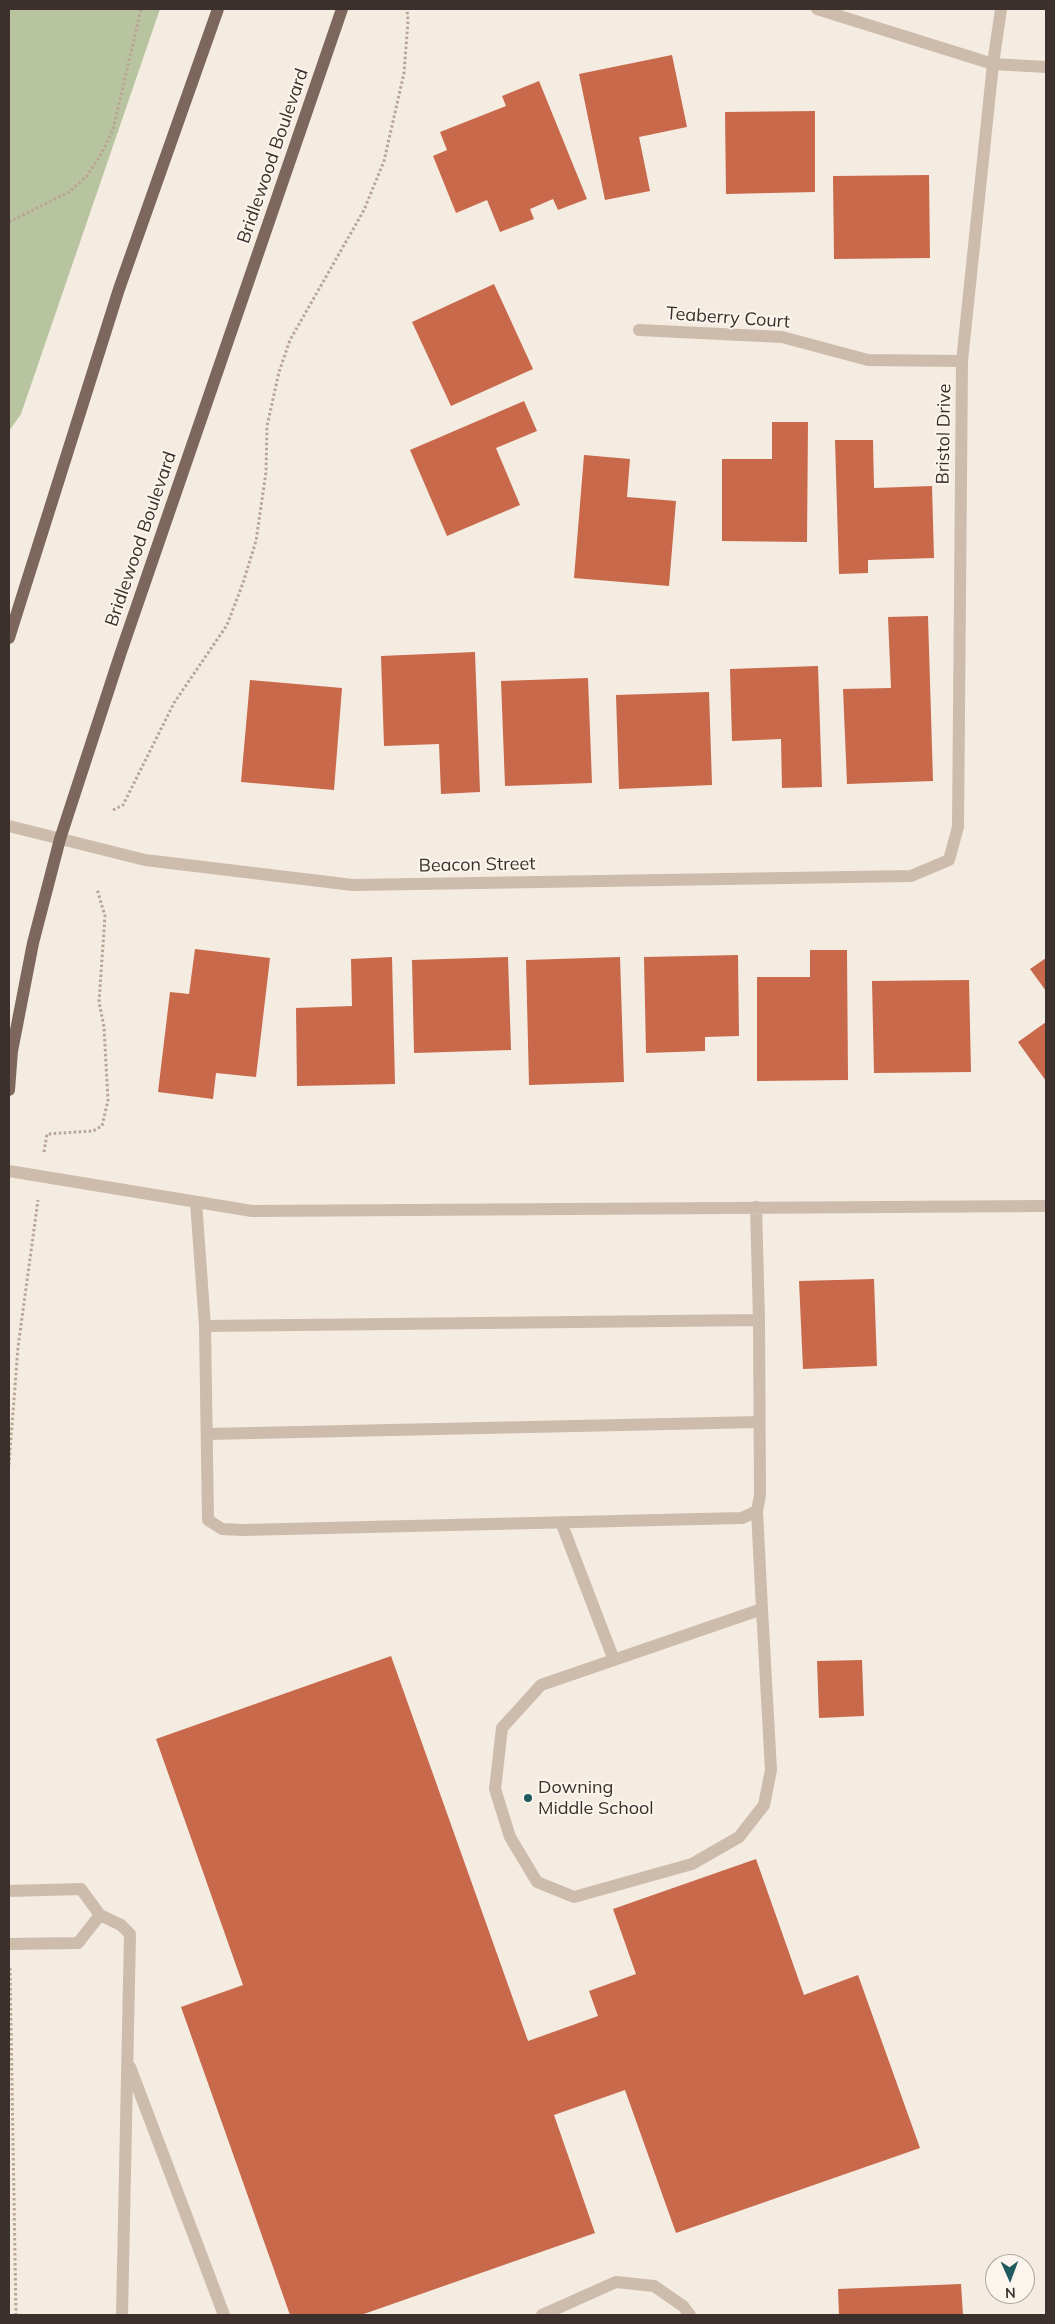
<!DOCTYPE html>
<html>
<head>
<meta charset="utf-8">
<style>
	body { margin:0 }
	#map { position:relative; width:1055px; height:2324px; overflow:hidden; background:#f4ebe1; font-family:Mulish,sans-serif }
	canvas { display:block }
	.frame { position:absolute; inset:0; border:10px solid #3b302b; pointer-events:none }
	.north { position:absolute; left:985px; top:2254px; width:50px; height:50px; box-sizing:border-box; background:#fbf5ee; border:1px solid #aea6a0; border-radius:50%; rotate:178deg; font-size:14px; font-weight:700; line-height:20px; text-align:center; color:#3b302b }
	.north::after { content:''; display:block; margin:auto; width:18px; height:22px; background:#1f5a5e; clip-path:polygon(50% 0,100% 100%,50% 72%,0 100%) }
</style>
</head>
<body>
<div id="map">
<canvas width="1055" height="2324"></canvas>
<div class="frame"></div>
<div class="north">N</div>
</div>
<script>
const context = document.querySelector('canvas').getContext('2d');
context.lineJoin = 'round';
function fillPath(path, color) {
  context.fillStyle = color;
  context.fill(path, 'evenodd');
}
function poly(rows) {
  const path = new Path2D();
  for (const r of rows) {
    path.moveTo(r[0], r[1]);
    for (let i = 2; i < r.length; i += 2) path.lineTo(r[i], r[i + 1]);
  }
  return path;
}
function trace(path, color, width, dash) {
  context.strokeStyle = color;
  context.lineWidth = width;
  context.lineCap = dash ? 'butt' : 'round';
  context.setLineDash(dash || []);
  context.stroke(path);
}
function label(font, color, halo, rows, align = 'center') {
  context.font = font + ' Mulish,sans-serif';
  context.lineWidth = 4;
  context.setLineDash([]);
  context.textBaseline = 'middle';
  context.strokeStyle = halo;
  context.fillStyle = color;
  for (const [text, x, y, turn = 0] of rows) {
    context.save();
    context.translate(x, y);
    context.rotate((+turn || 0) * Math.PI / 180);
    context.textAlign = isNaN(turn) ? turn : align;
    if (halo) context.strokeText(text, 0, 0);
    context.fillText(text, 0, 0);
    context.restore();
  }
}
const green = poly([
	[9,9,160,9,21,414,9,431]
]);
const building = poly([
	[672,55,687,127,639,137,650,191,605,200,579,74],
	[539,81,587,199,558,210,553,199,530,209,534,219,500,232,487,200,456,213,433,156,447,150,440,132,506,106,502,96],
	[815,111,815,192,726,194,725,112],
	[929,175,930,258,834,259,833,176],
	[494,284,533,369,451,406,412,322],
	[524,401,537,431,496,448,520,505,447,536,410,450],
	[772,422,808,422,807,542,722,541,722,459,772,459],
	[835,440,873,440,874,488,932,486,934,558,868,560,868,573,839,574],
	[584,455,630,459,627,497,676,501,669,586,574,578],
	[928,616,933,781,847,784,843,689,891,688,888,617],
	[475,652,480,792,441,794,439,744,384,746,381,656],
	[818,666,822,787,782,788,781,739,732,741,730,669],
	[588,678,592,783,505,786,501,681],
	[250,680,342,688,334,790,241,782],
	[709,692,712,785,619,789,616,695],
	[195,949,270,958,256,1077,216,1073,213,1099,158,1092,170,992,189,994],
	[810,950,847,950,848,1080,757,1081,757,977,810,977],
	[738,955,739,1036,705,1037,705,1051,646,1053,644,957],
	[392,957,395,1084,297,1086,296,1008,352,1006,351,959],
	[508,957,511,1050,414,1053,412,960],
	[620,957,624,1082,529,1085,526,960],
	[1046,958,1046,991,1030,969],
	[969,980,971,1072,874,1073,872,981],
	[1046,1022,1046,1081,1018,1042],
	[874,1279,877,1366,803,1369,799,1281],
	[391,1656,528,2041,598,2016,589,1991,636,1974,613,1909,756,1859,804,1995,858,1975,920,2148,676,2233,625,2090,554,2115,595,2233,361,2315,290,2315,181,2007,243,1985,156,1739],
	[862,1660,864,1716,819,1718,817,1661],
	[961,2284,963,2315,839,2315,838,2289]
]);
const path = poly([
	[9,222,69,192,87,176,101,154,113,130,141,9],
	[113,810,123,805,174,703,227,625,243,583,256,541,266,472,267,426,279,372,290,340,364,210,384,161,404,73,408,21,407,9],
	[44,1152,47,1134,93,1131,102,1126,108,1100,104,1027,99,1002,105,916,97,889],
	[9,1465,18,1347,38,1200],
	[10,1968,16,2315]
]);
const minor = poly([
	[817,9,993,64,1046,67],
	[639,330,782,337,868,360,962,361],
	[9,826,145,860,353,885,911,876,949,860,958,827,962,361,993,64,1001,9],
	[9,1171,252,1211,1046,1206],
	[196,1202,205,1326,759,1320,756,1207],
	[205,1326,208,1520,222,1529,243,1530,742,1518,757,1511,760,1495,759,1320],
	[207,1434,759,1422],
	[757,1511,762,1609,771,1770,764,1805,739,1837,692,1864,574,1897,537,1882,510,1837,495,1789,502,1728,541,1685,762,1609],
	[561,1522,614,1660],
	[9,1891,81,1889,100,1915,121,1925,130,1934,122,2315],
	[9,1944,78,1943,100,1915],
	[130,2067,224,2315],
	[542,2315,616,2282,654,2286,683,2306,690,2315]
]);
const major = poly([
	[9,638,119,289,218,9],
	[9,1090,12,1051,33,943,60,839,121,652,342,9]
]);
const markers = [
	[528,1798,5,"#1f5a5e"]
];
const streetNames = [
	["Bridlewood Boulevard",273,156,-71],
	["Teaberry Court",728,318,4],
	["Bristol Drive",944,434,-89],
	["Bridlewood Boulevard",141,539,-71],
	["Beacon Street",477,865,-1]
];
const poiNames = [
	["Downing",538,1788],
	["Middle School",538,1809]
];
fillPath(green, '#b8c4a0');
fillPath(building, '#c8694b');
trace(path, '#b9a596', 3, [2.5, 2.5]);
trace(minor, '#cdbbac', 12);
trace(major, '#7d675c', 12);
for (const [x, y, r, color] of markers) {
  const dot = new Path2D();
  dot.arc(x, y, r, 0, 2 * Math.PI);
  context.fillStyle = color;
  context.fill(dot);
  trace(dot, '#fbf5ee', 2);
}
label('18px', '#3b302b', '#fbf5ee', streetNames);
label('18px', '#3b302b', '#fbf5ee', poiNames, 'left');
</script>
</body>
</html>
